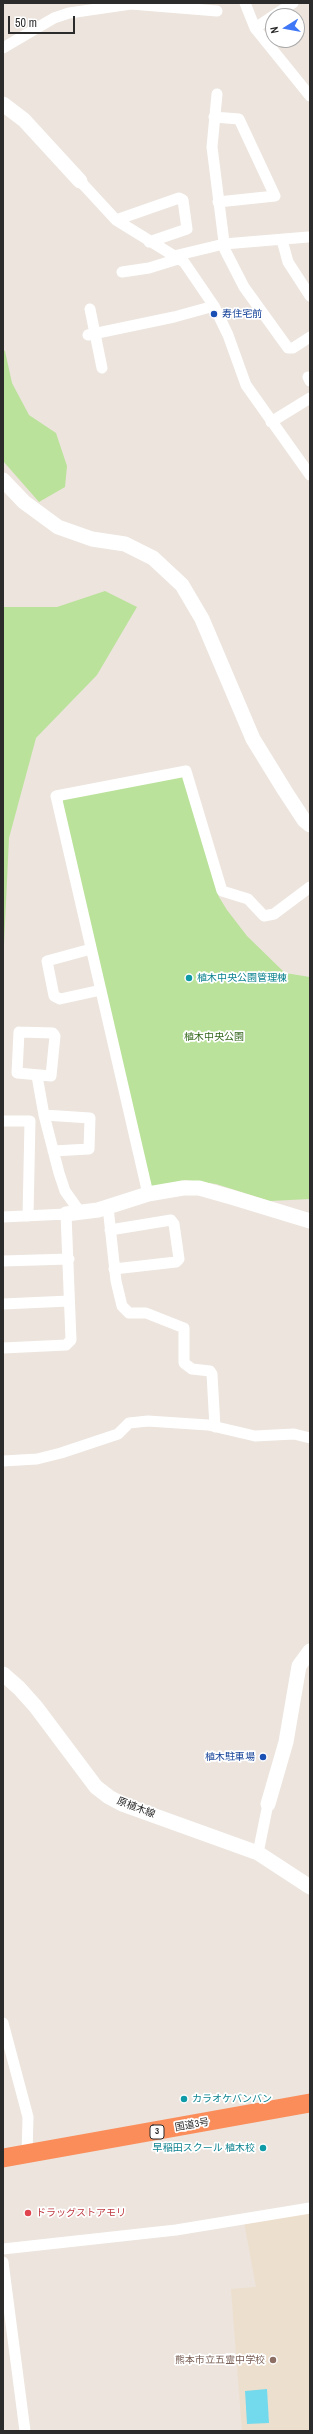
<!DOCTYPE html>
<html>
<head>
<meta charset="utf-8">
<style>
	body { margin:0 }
	#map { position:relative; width:313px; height:2434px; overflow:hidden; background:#ece4dd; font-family:"Archivo Narrow",sans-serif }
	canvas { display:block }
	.frame { position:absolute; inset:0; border:4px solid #2b2b2b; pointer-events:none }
	.north { position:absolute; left:265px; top:8px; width:40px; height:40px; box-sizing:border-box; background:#fff; border:1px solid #aaa; border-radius:50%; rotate:259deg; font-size:11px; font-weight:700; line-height:16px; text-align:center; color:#2b2b2b }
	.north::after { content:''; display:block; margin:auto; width:14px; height:18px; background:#4077f6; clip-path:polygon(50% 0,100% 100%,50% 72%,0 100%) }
	.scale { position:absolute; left:8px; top:16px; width:67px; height:18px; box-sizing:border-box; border:2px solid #2b2b2b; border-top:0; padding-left:5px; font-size:12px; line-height:14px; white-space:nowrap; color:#2b2b2b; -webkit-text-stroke:3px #fff; paint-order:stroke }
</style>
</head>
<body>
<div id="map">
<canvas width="313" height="2434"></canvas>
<div class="frame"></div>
<div class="north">N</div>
<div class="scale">50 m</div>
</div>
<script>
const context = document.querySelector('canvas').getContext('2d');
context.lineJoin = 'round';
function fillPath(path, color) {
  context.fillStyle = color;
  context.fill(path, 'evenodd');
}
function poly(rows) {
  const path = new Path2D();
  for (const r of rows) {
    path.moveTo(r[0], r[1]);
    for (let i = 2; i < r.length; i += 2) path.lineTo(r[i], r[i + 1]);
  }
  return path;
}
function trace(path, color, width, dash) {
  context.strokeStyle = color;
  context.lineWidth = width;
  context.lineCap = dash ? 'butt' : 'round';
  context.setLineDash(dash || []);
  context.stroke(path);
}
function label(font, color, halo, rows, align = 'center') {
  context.font = font + ' "Archivo Narrow","Noto Sans JP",sans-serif';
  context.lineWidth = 3.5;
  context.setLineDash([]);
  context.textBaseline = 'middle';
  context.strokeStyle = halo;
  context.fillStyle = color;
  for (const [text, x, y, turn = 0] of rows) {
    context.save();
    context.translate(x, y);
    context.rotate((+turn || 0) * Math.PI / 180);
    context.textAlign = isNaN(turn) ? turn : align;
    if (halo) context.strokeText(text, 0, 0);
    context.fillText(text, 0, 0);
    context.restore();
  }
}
const education = poly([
	[310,2211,310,2431,242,2431,231,2289,256,2287,244,2222]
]);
const green = poly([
	[3,350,5,351,12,383,29,415,56,433,67,466,65,487,39,502,3,461],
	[105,591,137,607,97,675,36,738,9,838,3,966,3,607,57,607],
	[179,773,186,779,219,897,227,910,247,936,285,973,310,977,310,1199,270,1201,216,1184,185,1180,151,1188,61,804,64,798]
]);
const water = poly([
	[267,2389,269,2423,247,2424,245,2391]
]);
const street = poly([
	[245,3,255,28,310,96],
	[273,16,293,3],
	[255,28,273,16],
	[3,48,54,18,69,13,131,4,217,11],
	[217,94,212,147,225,250,244,287,288,348,293,348,310,337],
	[214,117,239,119,275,196,218,202],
	[80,181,116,220,184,262,214,306,228,335,246,385,310,475],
	[116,220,179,198,183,200,187,229,149,242],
	[282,240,288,262,310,296],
	[174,256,224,244,308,237],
	[122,272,149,268,178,259],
	[90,309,102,368],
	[88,335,174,317,214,306],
	[308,377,310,381],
	[271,422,310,398],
	[91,949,47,961,54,996,60,999,101,990],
	[19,1032,53,1033,55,1036,51,1076,17,1073,19,1032],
	[37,1076,44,1115,59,1173,65,1191,80,1212],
	[44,1115,90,1118,89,1149,53,1151],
	[3,1121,30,1121,28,1216],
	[148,1194,56,796,186,771,222,891,248,899,264,916,274,914,310,887],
	[108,1207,116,1281,122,1306,129,1313,146,1313,184,1328,184,1363,192,1369,210,1371,212,1374,215,1427],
	[3,1217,66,1214,71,1340,66,1345,3,1348],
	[110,1230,171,1220,174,1224,179,1259,176,1262,114,1269],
	[3,1261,69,1259],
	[3,1304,69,1301],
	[3,1461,37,1459,61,1453,118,1434,129,1423,148,1421,208,1425,255,1436,294,1434,310,1438],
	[258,1853,268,1804],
	[3,2023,28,2117,27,2155],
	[3,2249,176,2230,310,2208],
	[3,2262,25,2431]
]);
const secondary = poly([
	[3,104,24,120,80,181],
	[3,480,24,502,58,527,92,539,125,544,153,558,182,585,202,619,253,739,285,791,304,820,310,825],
	[66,1214,98,1210,148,1194,183,1188,199,1188,231,1197,310,1221],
	[3,1674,19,1688,36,1707,96,1787,109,1797,122,1804,258,1853,310,1887],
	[268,1804,286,1742,299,1666,310,1651]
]);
const highway = poly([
	[3,2158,310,2103]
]);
const markers = [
	[214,314,4,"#1a4fb4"],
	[189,978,4,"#0f9aa8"],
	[263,1757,4,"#1a4fb4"],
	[184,2099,4,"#0f9aa8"],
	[263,2148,4,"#0f9aa8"],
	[28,2213,4,"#e0444e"],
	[273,2360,4,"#8d6e63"]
];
const shields = [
	[157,2132,14]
];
const shieldNames = [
	["3",157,2132]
];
const transitNames = [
	["寿住宅前",222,314],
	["植木駐車場",255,1757,"right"]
];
const cultureNames = [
	["植木中央公園管理棟",197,978],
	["カラオケバンバン",192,2099],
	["早稲田スクール 植木校",255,2148,"right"]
];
const parkNames = [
	["植木中央公園",214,1037]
];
const streetNames = [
	["原植木線",136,1808,21],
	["国道3号",192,2125,-10]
];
const healthNames = [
	["ドラッグストアモリ",36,2213]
];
const educationNames = [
	["熊本市立五霊中学校",265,2360]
];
fillPath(education, '#eddfcd');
fillPath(green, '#bbe29b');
fillPath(water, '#72daec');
trace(street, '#fff', 11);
trace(secondary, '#fff', 15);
trace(highway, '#fb8d5a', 19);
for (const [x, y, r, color] of markers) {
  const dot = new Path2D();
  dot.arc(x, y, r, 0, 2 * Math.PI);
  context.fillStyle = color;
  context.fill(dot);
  trace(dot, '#fff', 1.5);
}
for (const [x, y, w] of shields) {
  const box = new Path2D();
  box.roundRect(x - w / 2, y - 7, w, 14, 3);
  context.fillStyle = '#fff';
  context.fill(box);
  trace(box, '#2b2b2b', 1);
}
label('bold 9px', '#2b2b2b', null, shieldNames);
label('10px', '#164399', '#fff', transitNames, 'left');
label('10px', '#0d838f', '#fff', cultureNames, 'left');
label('10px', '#34671c', '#fff', parkNames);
label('10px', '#2b2b2b', '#fff', streetNames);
label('10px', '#be3a42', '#fff', healthNames, 'left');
label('10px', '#785e54', '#fff', educationNames, 'right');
</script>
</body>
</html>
